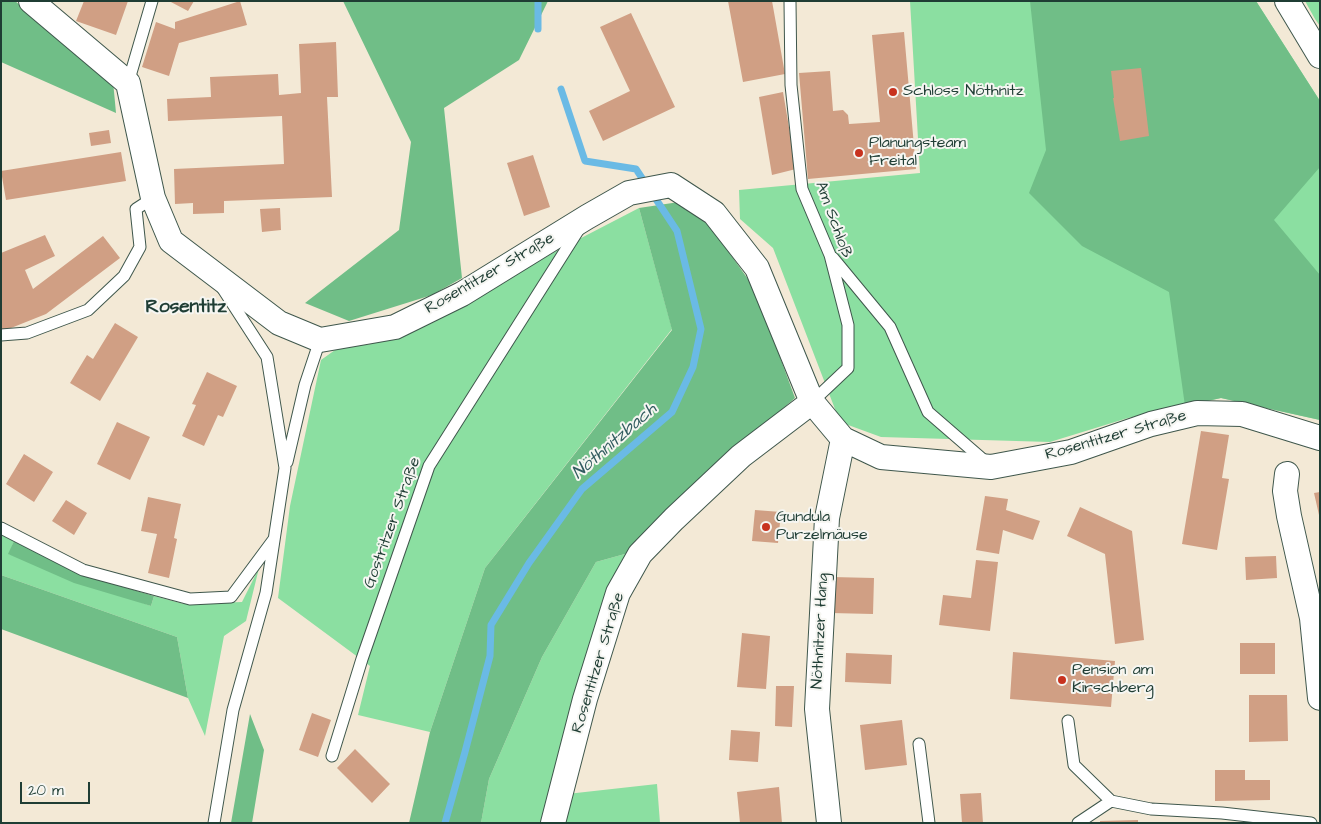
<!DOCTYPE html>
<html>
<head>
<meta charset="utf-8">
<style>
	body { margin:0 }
	#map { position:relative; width:1321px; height:824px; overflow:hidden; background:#f3e9d6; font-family:"Architects Daughter",sans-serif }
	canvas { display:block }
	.frame { position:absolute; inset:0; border:2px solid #1f3d34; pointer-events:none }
	.scale { position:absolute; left:20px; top:782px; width:70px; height:22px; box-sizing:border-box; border:2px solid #1f3d34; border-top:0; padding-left:6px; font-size:15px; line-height:18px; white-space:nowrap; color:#1f3d34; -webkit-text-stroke:4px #f6f6f2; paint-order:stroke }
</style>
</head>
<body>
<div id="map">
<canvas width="1321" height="824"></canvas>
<div class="frame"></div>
<div class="scale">20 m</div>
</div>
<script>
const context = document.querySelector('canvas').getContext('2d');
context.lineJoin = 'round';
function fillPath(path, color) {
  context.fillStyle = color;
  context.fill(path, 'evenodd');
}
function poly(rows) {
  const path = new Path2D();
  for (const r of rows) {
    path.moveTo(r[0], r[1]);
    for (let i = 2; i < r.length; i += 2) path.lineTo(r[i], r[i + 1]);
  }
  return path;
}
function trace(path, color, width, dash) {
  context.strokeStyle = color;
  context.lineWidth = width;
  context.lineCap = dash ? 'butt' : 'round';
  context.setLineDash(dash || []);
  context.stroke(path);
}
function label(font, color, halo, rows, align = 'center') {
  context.font = font + ' "Architects Daughter",sans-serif';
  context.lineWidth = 4;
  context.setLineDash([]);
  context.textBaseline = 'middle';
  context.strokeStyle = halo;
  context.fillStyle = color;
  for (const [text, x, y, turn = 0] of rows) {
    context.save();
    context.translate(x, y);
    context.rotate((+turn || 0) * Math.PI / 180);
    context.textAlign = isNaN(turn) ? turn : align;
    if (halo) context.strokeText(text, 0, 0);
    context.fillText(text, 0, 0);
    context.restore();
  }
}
const green = poly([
	[910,1,1256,1,1320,101,1320,420,1221,398,1128,418,1050,442,881,437,840,422,773,248,740,219,739,190,920,173],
	[1305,1,1320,1,1320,26,1315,19],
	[639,208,672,329,485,568,430,732,358,715,370,666,278,598,290,506,321,360,342,345,367,345,432,323,558,250],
	[1,535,14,541,9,554,151,606,154,596,184,604,242,602,259,568,246,621,224,636,205,736,188,698,177,637,1,575],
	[632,552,546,823,481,823,489,779,542,657,596,562],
	[657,784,660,823,561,823,567,794]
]);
const forest = poly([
	[1,1,15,1,113,81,116,113,1,62],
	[343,1,548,1,519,60,444,108,462,278,432,295,349,321,305,303,399,230,411,142],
	[1030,1,1256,1,1320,101,1320,167,1274,220,1320,275,1320,420,1221,398,1185,406,1169,292,1082,246,1029,193,1046,150],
	[679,202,711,227,755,289,795,398,713,469,632,552,596,562,542,657,489,779,481,823,409,823,430,732,485,568,672,330,639,208],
	[14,541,79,574,154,596,151,606,74,583,8,554],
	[1,575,177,637,188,698,1,629],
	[250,714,264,750,254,811,252,823,231,823]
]);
const stream = poly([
	[538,29,538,1],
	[445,823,465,752,490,656,491,625,529,563,582,489,672,412,693,367,701,329,677,231,636,169,585,161,561,89]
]);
const building = poly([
	[84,1,128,1,116,35,76,21],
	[169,1,194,1,188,11],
	[240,1,247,25,179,43,169,76,142,67,156,22,175,29,175,22],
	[728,1,772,1,785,74,743,82],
	[631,13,675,107,603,141,589,111,630,91,600,27],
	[904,32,916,169,808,179,799,73,830,71,833,111,843,110,848,115,849,124,880,122,872,35],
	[336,42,338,97,327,97,332,197,224,201,224,213,193,214,193,203,175,204,174,169,284,164,282,116,168,121,167,99,211,97,210,77,278,74,279,95,301,93,299,44],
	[1141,68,1149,136,1120,141,1113,98,1114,98,1111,71],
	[783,92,796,169,772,175,759,97],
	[109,130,111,143,91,146,89,133],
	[121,152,126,181,6,200,1,171],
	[533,155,550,207,524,216,507,163],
	[280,208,281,230,262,232,260,209],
	[45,235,55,256,25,270,33,289,103,236,120,258,46,314,1,332,1,253],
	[115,323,138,337,100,401,70,383,87,355,93,359],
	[207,372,237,386,223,417,218,415,204,446,182,436,196,405,192,404],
	[117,422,150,437,130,480,97,464],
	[1201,431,1229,435,1222,478,1229,479,1217,550,1182,544],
	[24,454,53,472,34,502,6,484],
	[1320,492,1320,515,1319,515,1314,493],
	[985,496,1008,499,1006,510,1040,521,1033,540,1003,530,999,554,976,550],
	[148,497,181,504,174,538,177,539,169,578,148,573,157,534,141,531],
	[66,500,87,513,74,535,52,521],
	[1080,507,1132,531,1144,640,1115,644,1105,554,1067,536],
	[755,510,781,512,778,543,752,541],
	[1276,556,1277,578,1246,580,1245,557],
	[976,560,998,562,990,631,939,625,943,595,971,598],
	[832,577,874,578,873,614,831,613],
	[742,633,770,636,766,689,737,687],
	[1240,643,1275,643,1275,674,1240,674],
	[1013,652,1115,661,1111,707,1010,699],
	[846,653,892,655,891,684,845,682],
	[776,686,794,686,792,727,775,726],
	[1249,695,1287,695,1288,741,1249,742],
	[312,713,331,720,318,757,299,750],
	[902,720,907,765,865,770,860,725],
	[731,730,760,732,758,762,729,760],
	[355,749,390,784,372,803,337,768],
	[1215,770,1245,770,1245,780,1270,780,1270,800,1215,801],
	[779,787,782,823,740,823,737,792],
	[981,793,983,823,962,823,960,794],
	[1138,820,1138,823,1100,823,1100,821]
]);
const service = poly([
	[790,1,791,85,802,189,830,255,848,325,848,368,812,402],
	[128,83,152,1],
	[833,258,890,327,928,412,988,464],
	[1,335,27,333,88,310,124,276,140,247,136,209,153,198],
	[287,462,305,385,320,340],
	[1,528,83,570,190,599,231,597,274,539],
	[1068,721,1074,765,1111,801,1151,809,1222,813,1311,823],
	[919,744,929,823],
	[332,756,362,659,429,466,579,229],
	[214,823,233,710,266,593,285,468,267,357,223,289],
	[1078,823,1111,801]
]);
const minor = poly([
	[31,1,128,83,153,198,171,241,279,323,320,340,395,327,462,294,587,217,629,193,671,185,714,213,757,268,812,402,843,439,881,457,991,467,1071,452,1151,424,1197,413,1242,414,1320,438],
	[1287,1,1320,56],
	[1287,474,1285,491,1289,516,1312,618],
	[1320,617,1312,618,1320,698],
	[553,823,585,699,618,593,640,554,674,519,741,456,812,402],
	[829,823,817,709,827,518,843,439]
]);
const markers = [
	[893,92,5,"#c8321e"],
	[859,153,5,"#c8321e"],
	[766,527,5,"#c8321e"],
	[1062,680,5,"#c8321e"]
];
const poiNames = [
	["Schloss Nöthnitz",903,92],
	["Planungsteam",869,144],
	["Freital",869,162],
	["Gundula",776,518],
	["Purzelmäuse",776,536],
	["Pension am",1072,671],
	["Kirschberg",1072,689]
];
const streetNames = [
	["Am Schloß",833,220,70],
	["Rosentitzer Straße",490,274,-30],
	["Rosentitzer Straße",1116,436,-16],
	["Gostritzer Straße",393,523,-70],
	["Nöthnitzer Hang",821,631,-87],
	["Rosentitzer Straße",599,663,-73]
];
const waterNames = [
	["Nöthnitzbach",615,442,-41]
];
const quarterNames = [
	["Rosentitz",186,308]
];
fillPath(green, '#8bdfa1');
fillPath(forest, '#70be87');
trace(stream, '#6abae5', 7);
fillPath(building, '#d09f84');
trace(service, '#3f574c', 13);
trace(minor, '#3f574c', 26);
trace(service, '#fff', 11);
trace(minor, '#fff', 24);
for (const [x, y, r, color] of markers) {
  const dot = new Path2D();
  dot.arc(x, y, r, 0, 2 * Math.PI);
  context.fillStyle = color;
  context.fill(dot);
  trace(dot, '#f6f6f2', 2);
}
label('16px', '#1f3d34', '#f6f6f2', poiNames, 'left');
label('16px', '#1f3d34', '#f6f6f2', streetNames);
label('italic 18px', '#325c60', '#f6f6f2', waterNames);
label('bold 19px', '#1f3d34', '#f6f6f2', quarterNames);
</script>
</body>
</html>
